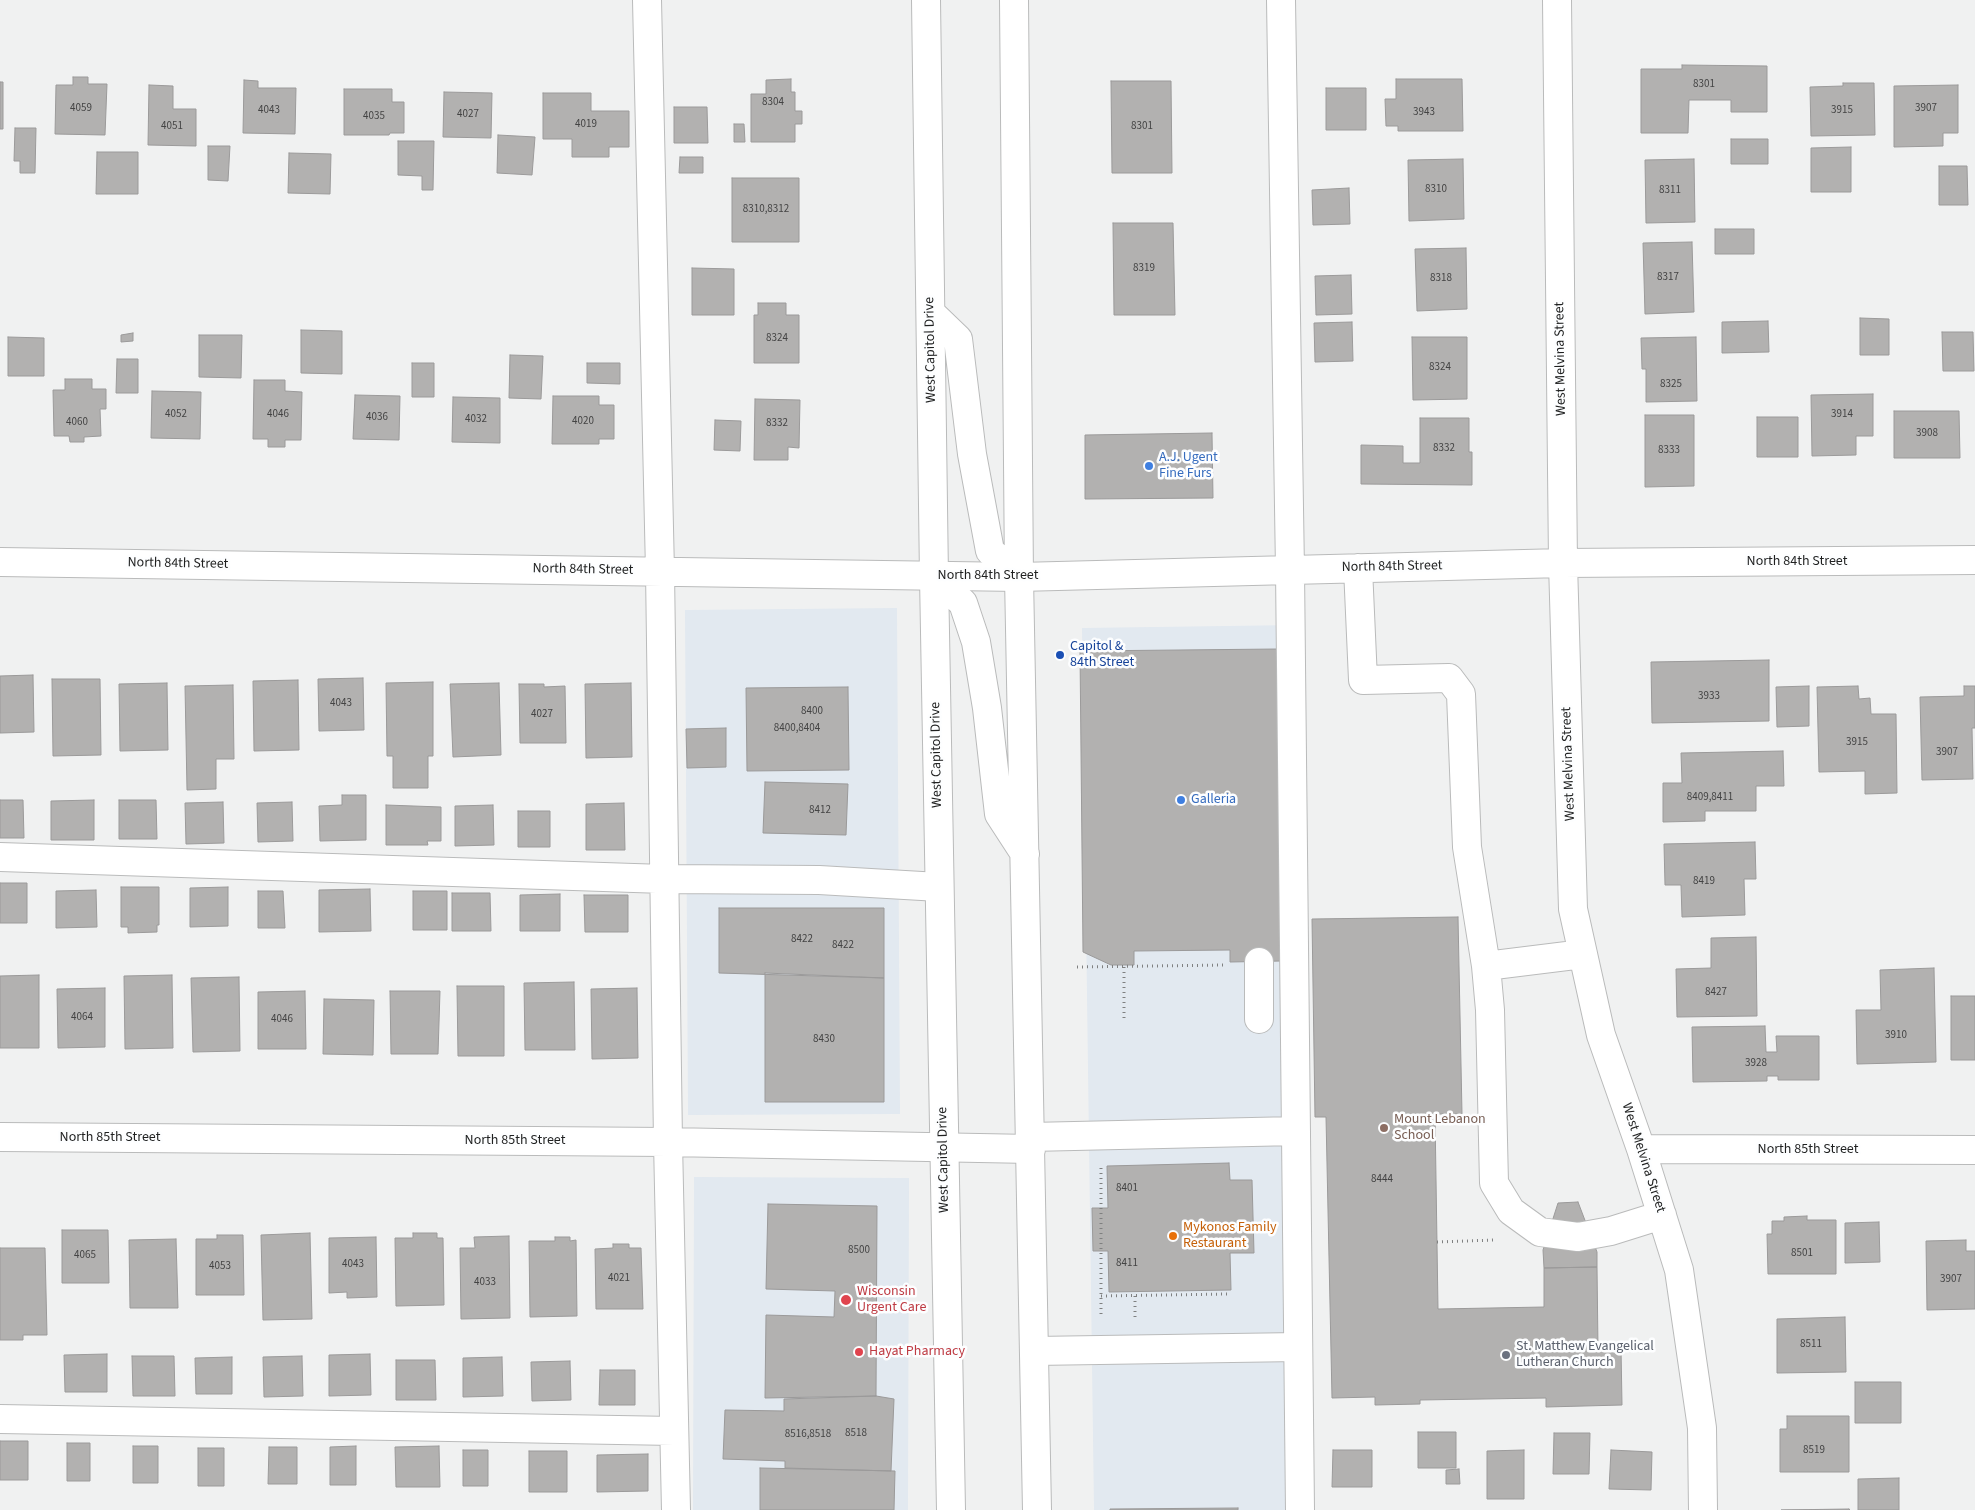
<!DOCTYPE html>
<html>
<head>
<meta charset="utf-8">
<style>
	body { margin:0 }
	canvas { display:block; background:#f0f1f1 }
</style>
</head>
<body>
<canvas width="1975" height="1510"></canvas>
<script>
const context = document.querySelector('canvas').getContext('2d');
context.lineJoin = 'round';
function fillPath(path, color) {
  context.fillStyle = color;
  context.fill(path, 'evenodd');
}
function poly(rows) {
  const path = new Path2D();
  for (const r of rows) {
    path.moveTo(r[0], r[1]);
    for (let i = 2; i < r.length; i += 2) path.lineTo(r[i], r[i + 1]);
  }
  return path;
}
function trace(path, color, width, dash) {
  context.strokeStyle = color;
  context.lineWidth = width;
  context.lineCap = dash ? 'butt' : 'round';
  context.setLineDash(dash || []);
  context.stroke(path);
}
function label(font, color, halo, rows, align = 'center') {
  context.font = font + ' "Source Sans 3",sans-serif';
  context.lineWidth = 5;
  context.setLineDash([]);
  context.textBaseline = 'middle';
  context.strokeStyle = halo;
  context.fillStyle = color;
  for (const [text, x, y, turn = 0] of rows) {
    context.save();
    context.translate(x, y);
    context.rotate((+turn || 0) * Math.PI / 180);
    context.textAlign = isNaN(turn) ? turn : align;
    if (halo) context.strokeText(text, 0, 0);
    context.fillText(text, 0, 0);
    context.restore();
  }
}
const built = poly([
	[897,608,900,1114,688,1115,685,610],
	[1298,625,1311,1510,1094,1510,1082,628],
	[694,1177,909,1178,908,1510,693,1510]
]);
const building = poly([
	[1682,65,1767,66,1767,112,1731,112,1731,100,1689,100,1688,133,1641,133,1641,69,1682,69,1682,65],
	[73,77,88,77,88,84,107,84,105,135,55,134,56,85,73,85,73,77],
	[791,79,791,92,795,92,795,111,802,111,802,124,795,124,795,142,751,142,751,94,766,94,766,80,791,79],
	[1396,79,1462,79,1463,131,1398,131,1398,126,1386,126,1385,99,1396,99,1396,79],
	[244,80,258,81,258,88,296,88,295,134,243,133,244,80],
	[1111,81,1171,81,1172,173,1112,173,1111,81],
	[0,82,3,82,3,129,0,129,0,82],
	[1843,83,1874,83,1875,135,1811,136,1810,87,1843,86,1843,83],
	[149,85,173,86,173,109,196,109,196,146,148,145,149,85],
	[1958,85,1958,133,1943,133,1943,146,1894,147,1894,86,1958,85],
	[1326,88,1366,88,1366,130,1326,130,1326,88],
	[344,89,392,89,392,102,404,102,404,133,390,133,389,135,344,135,344,89],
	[444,92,492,93,491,138,443,137,444,92],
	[543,93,591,93,591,111,629,111,629,147,609,147,609,157,572,157,572,139,543,139,543,93],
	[674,107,707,107,708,143,674,143,674,107],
	[734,124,744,124,745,142,734,142,734,124],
	[15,128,36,128,35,173,20,173,20,161,14,161,15,128],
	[498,135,535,137,532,175,497,173,498,135],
	[1731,139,1768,139,1768,164,1731,164,1731,139],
	[398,141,434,141,433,190,422,190,422,176,398,175,398,141],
	[208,146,230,146,228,181,208,180,208,146],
	[1851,147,1851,192,1811,192,1811,148,1851,147],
	[97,152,138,152,138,194,96,194,97,152],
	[289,153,331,154,330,194,288,193,289,153],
	[680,157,703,157,703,173,679,173,680,157],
	[1463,159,1464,219,1409,221,1408,160,1463,159],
	[1694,159,1695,222,1646,223,1645,160,1694,159],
	[1939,166,1967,166,1968,205,1939,205,1939,166],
	[732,178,799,178,799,242,732,242,732,178],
	[1349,188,1350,224,1313,225,1312,190,1349,188],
	[1113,223,1173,223,1175,315,1114,315,1113,223],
	[1715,229,1754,229,1754,254,1715,254,1715,229],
	[1692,242,1694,312,1645,314,1643,243,1692,242],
	[1466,248,1467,309,1417,311,1415,249,1466,248],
	[692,268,734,269,734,315,692,315,692,268],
	[1351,275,1352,314,1316,315,1315,276,1351,275],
	[758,303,786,303,786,315,799,315,799,363,754,363,754,315,758,315,758,303],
	[1860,318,1889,319,1889,355,1860,355,1860,318],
	[1768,321,1769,352,1722,353,1722,322,1768,321],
	[1352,322,1353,361,1315,362,1314,323,1352,322],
	[301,330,342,331,342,374,301,373,301,330],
	[1942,332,1973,332,1974,371,1943,371,1942,332],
	[133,333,133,341,121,342,121,335,133,333],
	[199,335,242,335,241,378,199,377,199,335],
	[8,337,44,338,44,376,8,376,8,337],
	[1412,337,1467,337,1467,399,1413,400,1412,337],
	[1696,337,1697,401,1646,402,1646,369,1642,369,1641,338,1696,337],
	[510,355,543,356,541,399,509,398,510,355],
	[117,359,138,359,138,393,116,393,117,359],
	[412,363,434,363,434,397,412,397,412,363],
	[587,363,620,363,620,384,587,383,587,363],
	[65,379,92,379,92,389,106,389,106,409,100,409,101,436,84,437,84,442,70,442,69,436,54,436,53,390,65,390,65,379],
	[254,380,285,380,285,391,302,392,301,440,285,440,285,447,268,447,268,439,253,439,254,380],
	[152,391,201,392,200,439,151,438,152,391],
	[1873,394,1873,436,1856,436,1856,455,1812,456,1811,395,1873,394],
	[355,395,400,396,399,440,353,439,355,395],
	[553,396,599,396,599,405,614,405,614,439,599,439,599,444,552,444,553,396],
	[453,397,500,398,500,443,452,442,453,397],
	[755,399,800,400,799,448,788,447,788,460,754,460,755,399],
	[1894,411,1959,411,1960,458,1894,458,1894,411],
	[1645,415,1694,415,1694,486,1645,487,1645,415],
	[1757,417,1798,417,1798,457,1757,457,1757,417],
	[1420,418,1469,418,1469,452,1472,452,1472,485,1361,484,1361,445,1403,446,1403,463,1420,463,1420,418],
	[715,420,741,421,740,451,714,450,715,420],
	[1212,433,1213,498,1085,499,1085,435,1212,433],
	[1279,649,1281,961,1230,962,1230,950,1134,951,1134,965,1111,965,1083,952,1080,651,1279,649],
	[1769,660,1769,721,1652,723,1651,662,1769,660],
	[33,675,34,732,0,733,0,676,33,675],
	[363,678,364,730,319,731,318,679,363,678],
	[52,679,100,679,101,755,53,756,52,679],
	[298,680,299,750,254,751,253,681,298,680],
	[433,682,433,756,428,756,428,788,393,788,393,756,387,756,386,683,433,682],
	[167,683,168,750,120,751,119,684,167,683],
	[499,683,501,755,453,757,450,684,499,683],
	[631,683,632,757,586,758,585,684,631,683],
	[519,684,544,684,544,687,565,686,566,743,520,743,519,684],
	[233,685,234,759,216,759,216,789,187,790,185,686,233,685],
	[1809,686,1809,726,1777,727,1776,687,1809,686],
	[1858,686,1859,699,1870,698,1871,714,1896,714,1897,793,1865,794,1865,771,1819,772,1817,687,1858,686],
	[1964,686,1975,686,1975,728,1972,728,1973,779,1922,780,1920,697,1964,696,1964,686],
	[848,687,849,770,747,771,746,688,848,687],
	[726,728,726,767,687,768,686,729,726,728],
	[1783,751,1784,786,1756,786,1756,811,1705,811,1705,821,1663,822,1663,783,1682,783,1681,753,1783,751],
	[765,782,848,784,846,835,763,833,765,782],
	[342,795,366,795,366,840,320,841,319,806,342,805,342,795],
	[0,800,23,800,24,838,0,838,0,800],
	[94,800,94,840,51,840,51,801,94,800],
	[119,800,156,800,157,839,119,839,119,800],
	[223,802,224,843,186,844,185,803,223,802],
	[292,802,293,841,258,842,257,803,292,802],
	[624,803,625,850,586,850,586,804,624,803],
	[386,805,441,807,441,841,427,841,428,845,386,845,386,805],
	[493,805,494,845,455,846,455,806,493,805],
	[518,811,550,811,550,847,518,847,518,811],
	[1755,842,1756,879,1744,879,1745,915,1682,917,1681,885,1665,885,1664,844,1755,842],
	[0,883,27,883,27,923,0,923,0,883],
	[121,887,159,887,159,925,157,925,157,932,128,933,128,927,121,927,121,887],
	[228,887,228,926,190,927,190,888,228,887],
	[370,889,371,931,319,932,319,890,370,889],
	[96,890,97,927,56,928,56,891,96,890],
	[258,891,283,891,285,928,258,928,258,891],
	[413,891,447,891,447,930,413,930,413,891],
	[452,893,490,893,491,931,452,931,452,893],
	[560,894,560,931,520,931,520,895,560,894],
	[584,895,628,895,628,932,585,932,584,895],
	[719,908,884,908,884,978,719,973,719,908],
	[1458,917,1462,1114,1435,1114,1438,1309,1544,1307,1544,1268,1597,1267,1598,1349,1621,1348,1622,1405,1546,1407,1546,1398,1420,1400,1420,1404,1375,1405,1375,1397,1332,1398,1326,1117,1315,1117,1312,919,1458,917],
	[1756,937,1757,1016,1677,1017,1676,969,1711,968,1711,938,1756,937],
	[1934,968,1936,1062,1857,1064,1856,1010,1881,1010,1880,970,1934,968],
	[765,973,884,978,884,1102,765,1102,765,973],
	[39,975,39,1048,0,1048,0,976,39,975],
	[172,975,173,1048,125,1049,124,976,172,975],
	[239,977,240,1051,193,1052,191,978,239,977],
	[574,982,575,1050,525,1050,524,983,574,982],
	[457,986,504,986,504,1056,458,1056,457,986],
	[105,988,105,1047,58,1048,57,989,105,988],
	[637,988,638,1058,592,1059,591,989,637,988],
	[305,991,306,1049,258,1049,258,992,305,991],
	[390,991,440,991,438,1054,391,1054,390,991],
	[1951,996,1975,996,1975,1060,1951,1060,1951,996],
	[324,999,374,1000,373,1055,323,1054,324,999],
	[1765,1026,1766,1052,1777,1052,1776,1036,1819,1036,1819,1080,1778,1080,1778,1076,1767,1076,1767,1081,1693,1082,1692,1027,1765,1026],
	[1229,1163,1230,1180,1252,1180,1254,1253,1230,1253,1231,1290,1109,1292,1108,1251,1093,1251,1092,1208,1108,1208,1107,1166,1229,1163],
	[1578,1202,1597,1252,1597,1267,1544,1268,1543,1250,1558,1203,1578,1202],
	[768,1204,877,1206,876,1396,765,1398,766,1315,834,1317,835,1291,766,1289,768,1204],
	[1807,1216,1807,1220,1836,1220,1836,1274,1768,1274,1767,1234,1772,1234,1772,1221,1784,1221,1784,1217,1807,1216],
	[1879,1222,1880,1262,1845,1263,1845,1223,1879,1222],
	[62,1230,108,1230,109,1283,62,1283,62,1230],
	[310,1233,312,1319,263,1320,261,1235,310,1233],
	[413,1233,437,1233,437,1238,443,1238,444,1305,396,1306,395,1238,413,1238,413,1233],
	[217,1235,243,1235,244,1295,196,1295,196,1239,217,1239,217,1235],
	[509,1236,510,1318,461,1319,460,1248,475,1248,474,1237,509,1236],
	[376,1237,377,1297,347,1298,347,1292,329,1293,329,1238,376,1237],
	[555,1237,570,1237,570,1241,576,1240,577,1316,530,1317,529,1241,555,1241,555,1237],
	[176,1239,178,1308,130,1308,129,1240,176,1239],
	[1966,1240,1966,1251,1975,1251,1975,1309,1927,1310,1926,1241,1966,1240],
	[613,1244,629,1244,629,1248,641,1248,643,1309,596,1309,595,1249,613,1248,613,1244],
	[0,1248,45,1248,47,1335,23,1335,23,1340,0,1340,0,1248],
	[1845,1317,1846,1372,1777,1373,1777,1319,1845,1317],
	[107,1354,107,1392,65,1392,64,1355,107,1354],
	[370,1354,371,1395,329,1396,329,1355,370,1354],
	[132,1356,174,1356,175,1396,133,1396,132,1356],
	[302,1356,303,1396,264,1397,263,1357,302,1356],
	[232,1357,232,1394,196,1394,195,1358,232,1357],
	[502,1357,503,1396,463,1397,463,1358,502,1357],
	[396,1360,435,1360,436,1400,396,1400,396,1360],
	[570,1361,571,1400,532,1401,531,1362,570,1361],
	[600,1370,635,1370,635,1405,599,1405,600,1370],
	[1855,1382,1901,1382,1901,1423,1855,1423,1855,1382],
	[876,1396,894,1399,891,1471,785,1468,785,1461,723,1459,725,1410,784,1411,784,1399,876,1396],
	[1787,1416,1849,1416,1849,1472,1780,1472,1780,1429,1787,1429,1787,1416],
	[1418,1432,1456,1432,1456,1468,1418,1468,1418,1432],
	[1554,1433,1590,1433,1589,1474,1553,1474,1554,1433],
	[0,1441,28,1441,28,1480,0,1480,0,1441],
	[67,1443,90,1443,90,1481,67,1481,67,1443],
	[133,1446,158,1446,158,1483,133,1483,133,1446],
	[356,1446,356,1485,330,1485,330,1447,356,1446],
	[439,1446,440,1487,396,1487,395,1447,439,1446],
	[269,1447,297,1447,297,1484,268,1484,269,1447],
	[198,1448,224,1448,224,1486,198,1486,198,1448],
	[463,1450,488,1450,488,1486,463,1486,463,1450],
	[1333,1450,1372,1450,1372,1487,1332,1487,1333,1450],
	[1524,1450,1524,1499,1487,1499,1487,1451,1524,1450],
	[1611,1450,1652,1452,1651,1490,1609,1489,1611,1450],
	[529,1451,567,1451,567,1492,529,1492,529,1451],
	[648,1454,648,1491,597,1492,597,1455,648,1454],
	[760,1468,895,1471,894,1510,760,1510,760,1468],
	[1459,1469,1460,1484,1446,1484,1446,1470,1459,1469],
	[1899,1478,1899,1510,1858,1510,1858,1479,1899,1478],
	[1238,1508,1238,1510,1110,1510,1110,1509,1238,1508],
	[1849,1509,1850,1510,1781,1510,1849,1509]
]);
const path = poly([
	[1077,967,1226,965],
	[1124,967,1124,1020],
	[1101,1168,1101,1317],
	[1437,1242,1495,1240],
	[1101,1296,1227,1294],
	[1135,1296,1135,1317]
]);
const minor = poly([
	[647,0,660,571,668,1142,676,1510],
	[1281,0,1290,570,1300,1510],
	[1557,0,1563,563,1573,909,1601,1035,1641,1149,1679,1270,1702,1428,1703,1510],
	[0,562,1019,577,1563,563,1975,560],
	[1358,568,1363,680,1449,678,1461,694,1467,847,1486,966,1490,1010,1494,1183,1511,1211,1540,1232,1578,1237,1611,1231,1662,1215],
	[0,857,664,879,819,880,939,887],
	[1259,962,1259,1019],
	[1486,966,1583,954],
	[0,1137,668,1142,1031,1149],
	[1030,1137,1296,1131],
	[1641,1149,1975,1150],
	[1034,1351,1298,1347],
	[0,1419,674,1431]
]);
const major = poly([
	[926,0,934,577,951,1510],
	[1014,0,1019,577,1037,1510],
	[931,313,958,339,972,454,990,551,1019,577],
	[934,577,963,603,976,642,987,708,999,814,1025,854]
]);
const markers = [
	[1149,466,5,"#3f7fe0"],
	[1060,655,5,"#1a4fb4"],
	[1181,800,5,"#3f7fe0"],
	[1384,1128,5,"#8d6e63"],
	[1173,1236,5,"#e8710a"],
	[846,1300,6,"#e0444e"],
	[859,1352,5,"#e0444e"],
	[1506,1355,5,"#6b7280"]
];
const numberNames = [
	["8301",1704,85],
	["8304",773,103],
	["4059",81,109],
	["3907",1926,109],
	["4043",269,111],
	["3915",1842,111],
	["3943",1424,113],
	["4027",468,115],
	["4035",374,117],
	["4019",586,125],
	["4051",172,127],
	["8301",1142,127],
	["8310",1436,190],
	["8311",1670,191],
	["8310,8312",766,210],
	["8319",1144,269],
	["8317",1668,278],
	["8318",1441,279],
	["8324",777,339],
	["8324",1440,368],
	["8325",1671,385],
	["4052",176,415],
	["4046",278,415],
	["3914",1842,415],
	["4036",377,418],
	["4032",476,420],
	["4020",583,422],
	["4060",77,423],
	["8332",777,424],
	["3908",1927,434],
	["8332",1444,449],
	["8333",1669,451],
	["3933",1709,697],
	["4043",341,704],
	["8400",812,712],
	["4027",542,715],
	["8400,8404",797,729],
	["3915",1857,743],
	["3907",1947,753],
	["8409,8411",1710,798],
	["8412",820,811],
	["8419",1704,882],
	["8422",802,940],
	["8422",843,946],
	["8427",1716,993],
	["4064",82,1018],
	["4046",282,1020],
	["3910",1896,1036],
	["8430",824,1040],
	["3928",1756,1064],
	["8444",1382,1180],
	["8401",1127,1189],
	["8500",859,1251],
	["8501",1802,1254],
	["4065",85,1256],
	["8411",1127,1264],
	["4043",353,1265],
	["4053",220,1267],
	["4021",619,1279],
	["3907",1951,1280],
	["4033",485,1283],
	["8511",1811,1345],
	["8518",856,1434],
	["8516,8518",808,1435],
	["8519",1814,1451]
];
const streetNames = [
	["West Capitol Drive",931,350,-91],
	["West Melvina Street",1561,359,-91],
	["North 84th Street",1797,562],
	["North 84th Street",178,564,1],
	["North 84th Street",1392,567,-1],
	["North 84th Street",583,570,1],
	["North 84th Street",988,576],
	["West Capitol Drive",937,755,-91],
	["West Melvina Street",1569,764,-92],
	["North 85th Street",110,1138],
	["North 85th Street",515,1141],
	["North 85th Street",1808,1150],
	["West Melvina Street",1643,1158,72],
	["West Capitol Drive",944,1160,-91]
];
const shopNames = [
	["A.J. Ugent",1159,458],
	["Fine Furs",1159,474],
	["Galleria",1191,800]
];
const transitNames = [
	["Capitol &",1070,647],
	["84th Street",1070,663]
];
const educationNames = [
	["Mount Lebanon",1394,1120],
	["School",1394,1136]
];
const foodNames = [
	["Mykonos Family",1183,1228],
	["Restaurant",1183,1244]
];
const healthNames = [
	["Wisconsin",857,1292],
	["Urgent Care",857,1308],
	["Hayat Pharmacy",869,1352]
];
const worshipNames = [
	["St. Matthew Evangelical",1516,1347],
	["Lutheran Church",1516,1363]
];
fillPath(built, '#e2e9f0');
fillPath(building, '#b2b1b0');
trace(building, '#9b9a9a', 1);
trace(minor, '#babbbb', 30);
trace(major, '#babbbb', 30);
trace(path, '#7f8080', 3, [1, 4]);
trace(minor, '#fff', 28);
trace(major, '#fff', 28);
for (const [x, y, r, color] of markers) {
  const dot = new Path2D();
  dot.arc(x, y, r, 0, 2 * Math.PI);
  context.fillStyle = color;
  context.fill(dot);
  trace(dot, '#fdfeff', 2);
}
label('11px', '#444', null, numberNames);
label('14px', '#1f2020', '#fdfeff', streetNames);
label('14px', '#366cbe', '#fdfeff', shopNames, 'left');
label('14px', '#164399', '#fdfeff', transitNames, 'left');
label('14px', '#785e54', '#fdfeff', educationNames, 'left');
label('14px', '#c56008', '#fdfeff', foodNames, 'left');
label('14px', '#be3a42', '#fdfeff', healthNames, 'left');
label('14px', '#5b616d', '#fdfeff', worshipNames, 'left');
</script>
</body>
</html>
